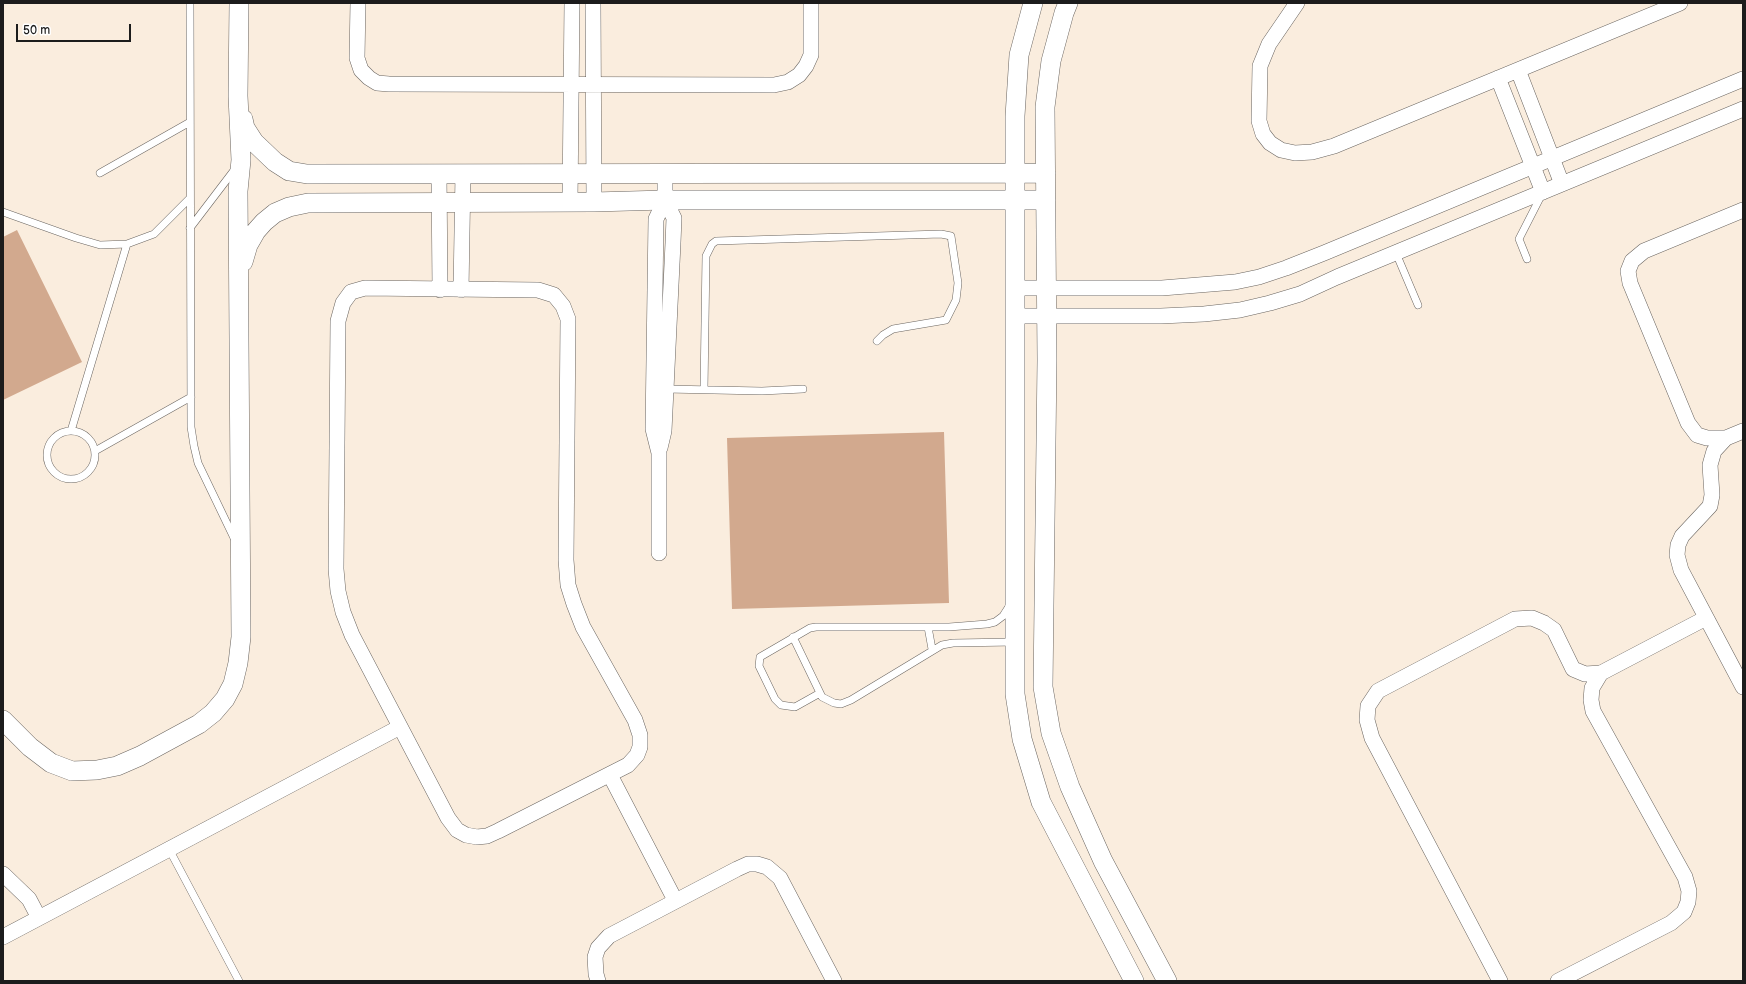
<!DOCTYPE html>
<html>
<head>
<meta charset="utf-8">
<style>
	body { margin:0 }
	#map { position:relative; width:1746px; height:984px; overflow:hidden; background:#faedde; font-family:"Balsamiq Sans",sans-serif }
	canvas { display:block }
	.frame { position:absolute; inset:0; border:4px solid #1c1c1c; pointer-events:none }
	.scale { position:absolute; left:16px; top:24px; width:115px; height:18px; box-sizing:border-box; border:2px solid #1c1c1c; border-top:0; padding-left:5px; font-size:12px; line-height:14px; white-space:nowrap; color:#1c1c1c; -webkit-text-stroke:3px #fff; paint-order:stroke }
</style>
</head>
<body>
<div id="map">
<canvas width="1746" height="984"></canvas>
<div class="frame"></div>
<div class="scale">50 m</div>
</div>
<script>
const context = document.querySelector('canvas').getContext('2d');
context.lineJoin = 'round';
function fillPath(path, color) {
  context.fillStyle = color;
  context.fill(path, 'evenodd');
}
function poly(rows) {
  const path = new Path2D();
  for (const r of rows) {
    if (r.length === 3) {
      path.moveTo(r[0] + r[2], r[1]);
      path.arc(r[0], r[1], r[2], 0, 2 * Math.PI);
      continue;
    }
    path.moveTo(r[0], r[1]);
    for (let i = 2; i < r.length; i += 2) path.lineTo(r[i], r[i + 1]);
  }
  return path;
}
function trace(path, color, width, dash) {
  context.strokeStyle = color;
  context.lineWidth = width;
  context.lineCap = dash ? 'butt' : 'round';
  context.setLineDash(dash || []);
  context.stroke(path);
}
const building = poly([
	[17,230,82,362,3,400,3,237],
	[944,432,949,603,732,609,727,438]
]);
const service = poly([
	[190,3,191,427,194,446,198,463,234,538],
	[100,173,190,122],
	[3,212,76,238,100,245,127,244,154,234,190,198],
	[190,228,235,169],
	[1396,253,1418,305],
	[1527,259,1519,239,1542,194],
	[666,389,762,391,803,389],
	[704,390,706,256,712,244,716,241,941,234,951,236,958,283,956,300,946,320,893,329,883,335,877,341],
	[71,431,127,244],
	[71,455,24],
	[95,451,191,397],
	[928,627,932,649],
	[793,637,822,697,834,703,841,704,851,700,942,645,953,643,1014,642],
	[820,693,795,707,781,705,775,699,759,666,760,657,810,628,816,627,949,627,987,624,995,622,1003,616,1010,605],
	[169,849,239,981]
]);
const minor = poly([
	[358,3,357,58,361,70,369,78,377,83,389,84,774,85,788,82,799,75,806,66,811,55,811,3],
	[593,3,594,202],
	[1297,3,1269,44,1260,66,1259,121,1263,134,1270,143,1281,150,1295,153,1312,152,1334,146,1680,3],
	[1518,70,1562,184],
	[1498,78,1543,192],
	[439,174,440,290],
	[570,202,572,3],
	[1743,210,1644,251,1632,261,1628,271,1630,283,1688,423,1697,435,1707,438,1726,438,1743,431],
	[365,288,538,290,554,295,563,306,568,319,566,560,568,585,574,604,583,627,635,720,640,735,640,747,637,755,628,765,498,831,487,836,477,837,466,835,457,830,448,818,352,635,343,612,338,591,336,569,338,321,343,303,351,292,365,288],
	[1015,288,1162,288,1235,282,1259,277,1286,268,1324,253,1743,79],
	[461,290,463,174],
	[1015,316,1161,316,1204,314,1240,310,1270,303,1300,294,1337,277,1743,109],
	[1726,438,1714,451,1710,465,1712,495,1710,506,1682,536,1678,545,1677,555,1681,570,1743,687],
	[660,448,664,431,673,243,674,218,665,200],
	[659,553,659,453,653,429,656,219,665,200,665,174],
	[610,775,675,900],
	[3,874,29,899,39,918],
	[3,937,400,727],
	[598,981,596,974,595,957,598,948,609,936,737,869,748,864,757,864,767,867,780,878,834,981],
	[1500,981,1372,738,1367,720,1368,706,1378,691,1515,619,1532,618,1544,623,1554,630,1573,669,1585,674,1601,673,1706,618],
	[1558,981,1671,923,1684,912,1688,902,1689,891,1685,877,1593,711,1591,700,1592,688,1601,673]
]);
const tertiary = poly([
	[1033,3,1019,55,1015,116,1015,694,1022,739,1041,802,1134,981],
	[1068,3,1064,13,1051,61,1045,107,1047,360,1043,687,1051,733,1070,787,1103,861,1167,981],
	[243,119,245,128,254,142,275,162,289,171,307,174,1046,173],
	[243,262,248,245,256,231,264,222,275,213,289,207,308,203,594,202,665,200,1046,200],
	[3,720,30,747,51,763,72,771,97,770,117,766,140,756,199,724,213,713,225,699,233,684,238,663,241,637,238,191,241,160,238,96,239,3]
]);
fillPath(building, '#d2a98e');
trace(service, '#6a6560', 8);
trace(minor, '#6a6560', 16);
trace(tertiary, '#6a6560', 20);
trace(service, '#fff', 7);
trace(minor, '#fff', 15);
trace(tertiary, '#fff', 19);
</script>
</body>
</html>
